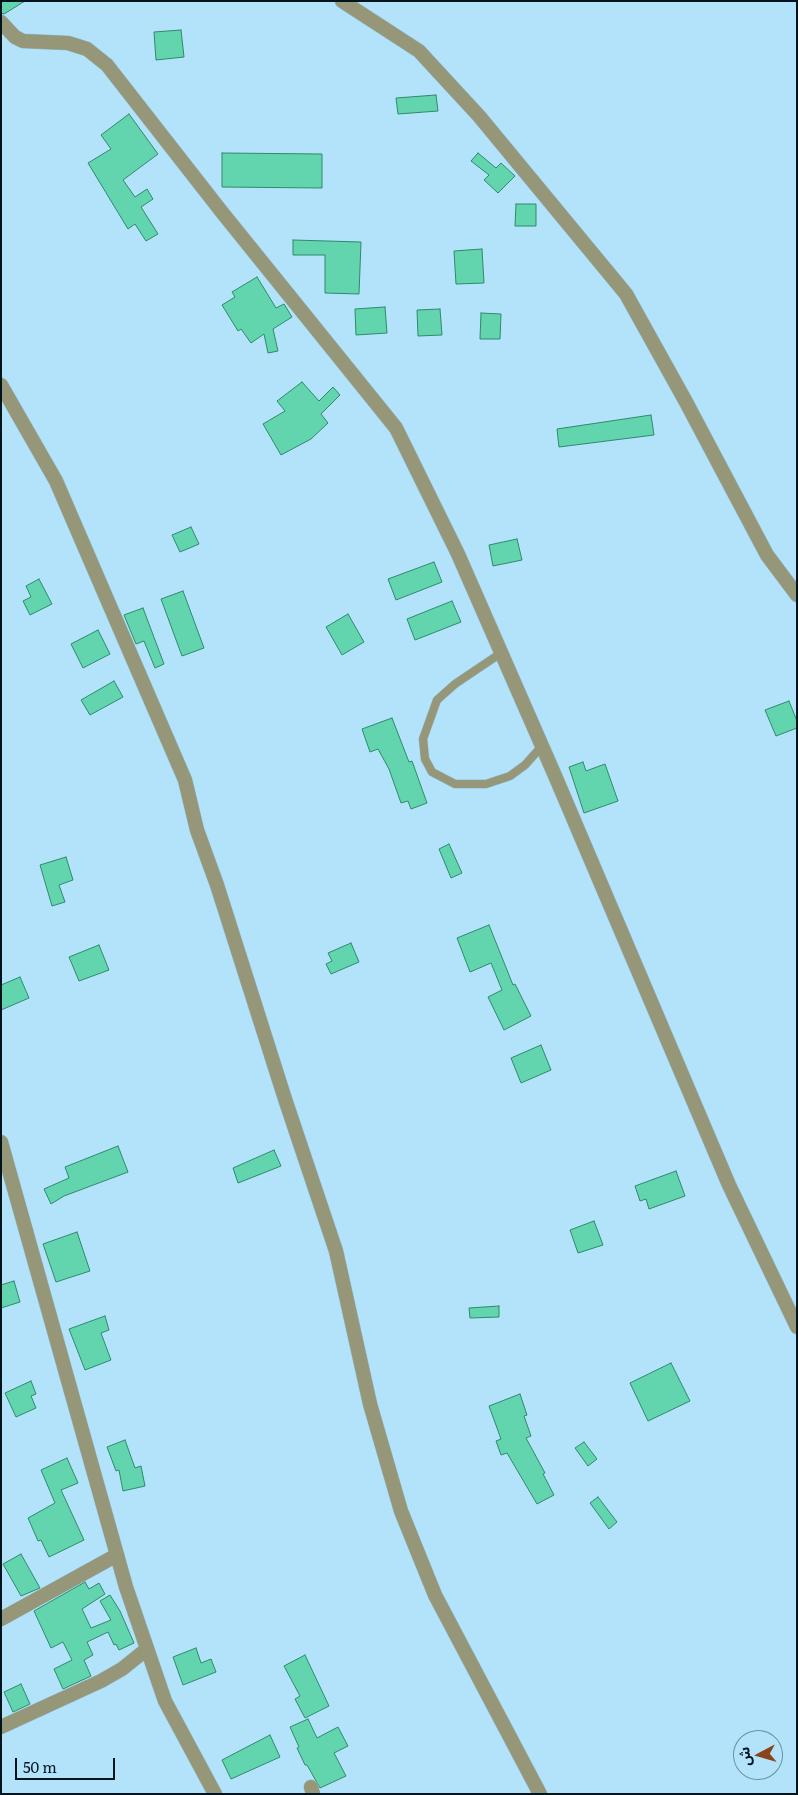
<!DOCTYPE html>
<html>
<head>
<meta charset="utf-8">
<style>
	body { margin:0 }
	#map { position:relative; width:798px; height:1795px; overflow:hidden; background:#b3e3fa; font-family:Literata,"Noto Sans Arabic",serif }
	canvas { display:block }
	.frame { position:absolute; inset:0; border:2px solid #00141e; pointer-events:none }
	.north { position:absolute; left:733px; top:1730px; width:50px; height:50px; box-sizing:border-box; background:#b3e3fa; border:1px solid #6b90a2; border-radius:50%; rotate:264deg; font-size:14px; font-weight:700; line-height:20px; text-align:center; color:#00141e }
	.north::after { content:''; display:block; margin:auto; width:18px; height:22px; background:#89441b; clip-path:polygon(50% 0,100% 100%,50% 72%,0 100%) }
	.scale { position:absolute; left:15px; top:1758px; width:100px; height:22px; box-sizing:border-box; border:2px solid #00141e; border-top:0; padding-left:6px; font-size:15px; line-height:18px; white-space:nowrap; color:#00141e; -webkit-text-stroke:4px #b3e3fa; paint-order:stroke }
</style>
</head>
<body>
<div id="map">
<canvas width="798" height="1795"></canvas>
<div class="frame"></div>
<div class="north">ش</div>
<div class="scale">50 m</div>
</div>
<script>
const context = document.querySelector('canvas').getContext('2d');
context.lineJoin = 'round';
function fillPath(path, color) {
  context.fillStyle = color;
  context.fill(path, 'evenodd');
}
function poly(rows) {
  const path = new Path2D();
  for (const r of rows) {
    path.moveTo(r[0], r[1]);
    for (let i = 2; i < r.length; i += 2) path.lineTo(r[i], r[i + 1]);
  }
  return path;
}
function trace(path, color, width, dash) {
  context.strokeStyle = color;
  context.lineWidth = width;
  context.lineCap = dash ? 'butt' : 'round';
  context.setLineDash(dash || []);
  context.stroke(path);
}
const building = poly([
	[1,1,25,1,4,14,1,13,1,1],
	[181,30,184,57,156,60,154,32,181,30],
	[436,95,438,111,398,114,396,98,436,95],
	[129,114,158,154,123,180,135,197,147,189,153,199,141,207,158,234,146,241,135,224,128,229,88,163,111,149,101,135,129,114],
	[222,153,322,154,322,188,222,187,222,153],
	[478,153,496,168,501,163,515,176,498,193,484,180,489,175,471,161,478,153],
	[516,204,536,204,536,226,515,226,516,204],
	[293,240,361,242,359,294,325,293,325,255,293,255,293,240],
	[482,249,484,283,456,284,454,251,482,249],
	[257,277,276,308,284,304,292,317,273,329,278,351,268,353,264,334,251,343,241,329,238,331,222,305,235,297,232,292,257,277],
	[385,307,387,333,356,335,355,309,385,307],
	[440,309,442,335,418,336,417,310,440,309],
	[481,313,501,314,500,339,480,339,481,313],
	[302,382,319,401,333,387,340,395,321,414,328,423,311,439,281,455,263,424,285,411,277,401,302,382],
	[651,415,654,435,559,447,557,429,651,415],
	[191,527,199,544,180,552,172,535,191,527],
	[517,539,522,560,493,566,489,545,517,539],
	[434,562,442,582,396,600,388,579,434,562],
	[39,579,52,604,30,615,23,601,31,597,26,586,39,579],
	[183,591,204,648,182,656,161,599,183,591],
	[452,601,461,622,415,640,407,619,452,601],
	[143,608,164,664,155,668,144,641,136,644,124,615,143,608],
	[348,614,364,642,342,655,326,627,348,614],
	[98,630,110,654,83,668,71,644,98,630],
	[114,681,123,697,90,715,81,700,114,681],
	[789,701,797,721,797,728,776,736,765,710,789,701],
	[392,718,409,762,412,761,427,803,411,809,408,801,401,803,389,769,378,749,370,752,362,729,392,718],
	[583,762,586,771,605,764,618,801,584,813,569,767,583,762],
	[449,844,462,873,451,878,439,849,449,844],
	[66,857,73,880,59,885,65,902,52,906,40,865,66,857],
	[489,925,513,985,515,984,531,1016,504,1030,488,997,502,990,491,963,470,972,457,938,489,925],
	[351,943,359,962,331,974,326,964,332,961,328,953,351,943],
	[99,945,109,970,79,981,69,957,99,945],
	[20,977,29,998,1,1010,1,985,20,977],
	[541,1045,551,1070,521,1083,511,1058,541,1045],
	[118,1146,128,1172,64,1196,51,1204,44,1189,69,1178,65,1167,118,1146],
	[274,1150,281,1166,238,1183,233,1168,274,1150],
	[676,1171,685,1196,649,1209,646,1199,640,1201,635,1186,676,1171],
	[594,1221,603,1245,578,1253,570,1230,594,1221],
	[77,1232,90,1271,56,1282,43,1244,77,1232],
	[14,1281,20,1302,1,1308,1,1285,14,1281],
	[499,1306,499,1317,470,1318,469,1308,499,1306],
	[105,1316,109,1330,101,1333,111,1360,85,1370,69,1329,105,1316],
	[671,1363,690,1401,648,1421,630,1383,671,1363],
	[31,1381,36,1394,31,1396,36,1408,16,1417,5,1393,31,1381],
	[520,1394,527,1415,524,1416,531,1436,526,1438,545,1473,543,1474,554,1495,537,1504,507,1453,501,1455,496,1441,501,1439,489,1406,520,1394],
	[125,1440,135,1468,141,1466,145,1486,123,1491,119,1470,116,1471,107,1447,125,1440],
	[584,1442,597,1459,588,1466,575,1448,584,1442],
	[67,1458,78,1483,61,1490,84,1540,49,1557,41,1540,38,1541,28,1518,55,1503,41,1470,67,1458],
	[598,1497,617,1522,609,1529,590,1503,598,1497],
	[21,1554,40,1588,21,1596,3,1564,21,1554],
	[85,1582,89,1589,99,1583,105,1594,82,1609,91,1628,111,1620,100,1601,110,1595,120,1611,134,1643,119,1650,116,1644,114,1645,108,1632,87,1642,93,1655,84,1660,91,1676,63,1689,54,1669,72,1660,63,1642,51,1648,34,1611,85,1582],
	[196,1648,201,1663,211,1659,216,1672,183,1685,173,1657,196,1648],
	[305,1655,329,1706,305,1718,295,1699,300,1696,284,1666,305,1655],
	[21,1684,30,1704,13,1712,4,1692,21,1684],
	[308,1719,317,1738,338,1727,348,1746,334,1753,346,1776,320,1788,307,1765,305,1765,297,1748,299,1747,290,1727,308,1719],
	[270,1735,280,1757,231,1779,222,1760,270,1735]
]);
const service = poly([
	[501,653,455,684,437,700,423,739,425,759,432,772,455,784,486,784,510,776,525,765,542,746]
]);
const minor = poly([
	[342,1,419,51,479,116,626,294,686,402,767,555,797,595],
	[1,22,15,37,23,41,68,43,87,49,107,65,221,211,396,428,458,554,556,778,729,1185,797,1327],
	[1,385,56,481,185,780,197,830,217,885,285,1099,336,1251,370,1404,401,1511,435,1595,540,1794],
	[1,1619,117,1555],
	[1,1727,101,1681,122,1669,147,1649],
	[311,1787,313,1794]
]);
const tertiary = poly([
	[1,1142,126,1587,165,1701,215,1794]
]);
fillPath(building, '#63d5ae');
trace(building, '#2e896c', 1);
trace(service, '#93bed2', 9);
trace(minor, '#93bed2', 15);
trace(tertiary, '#93bed2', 15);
trace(service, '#969778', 8);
trace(minor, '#969778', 14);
trace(tertiary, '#969778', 14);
</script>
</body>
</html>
